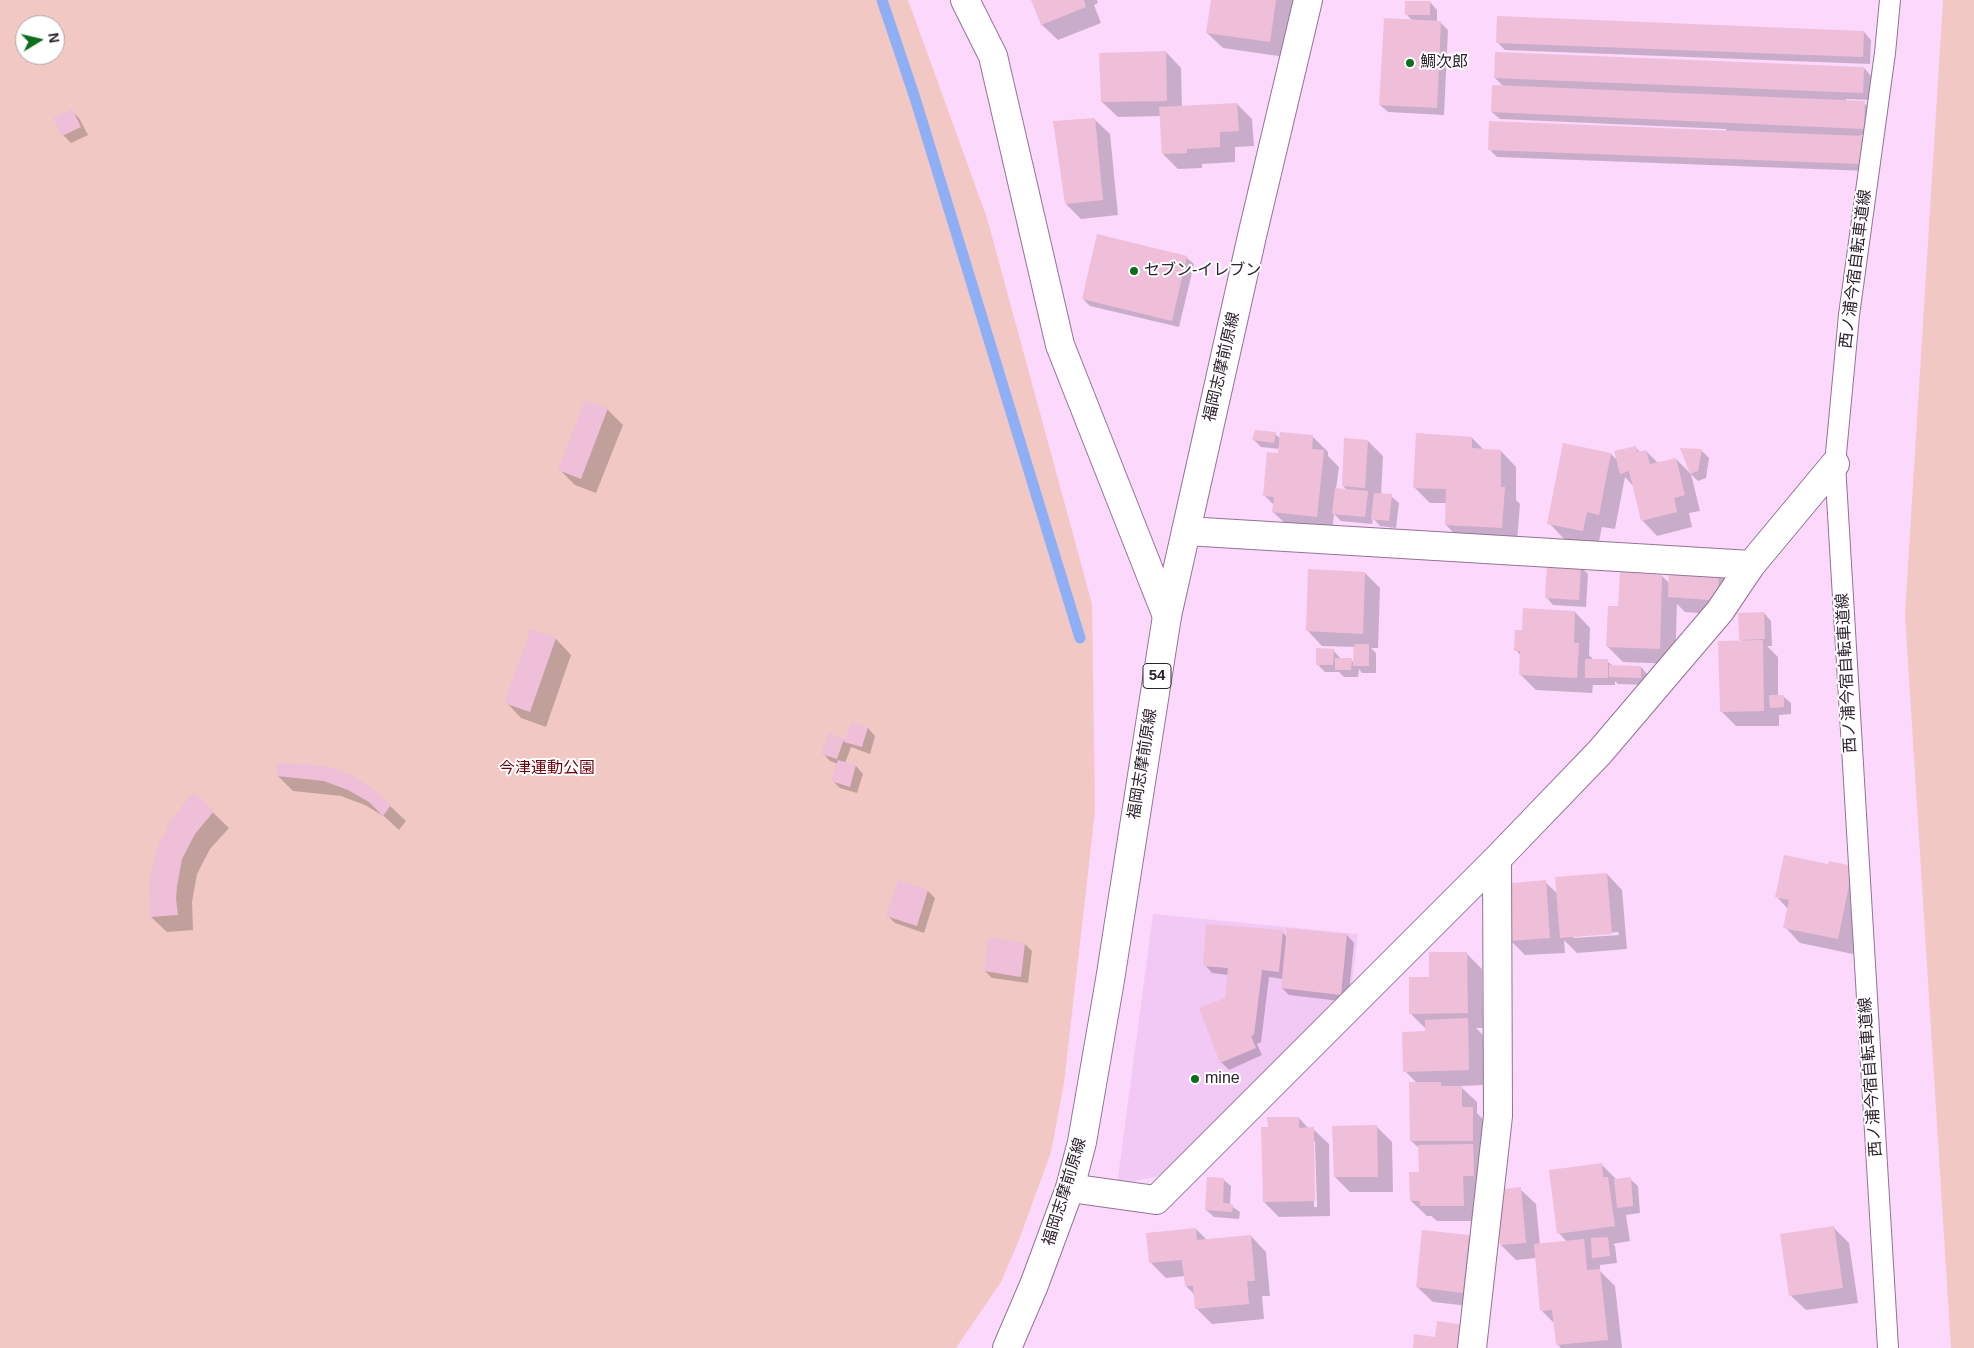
<!DOCTYPE html>
<html>
<head>
<meta charset="utf-8">
<style>
	body { margin:0 }
	#map { position:relative; width:1974px; height:1348px; overflow:hidden; background:#fcd8fd; font-family:Helvetica,sans-serif }
	canvas { display:block }
	.north { position:absolute; left:15px; top:15px; width:50px; height:50px; box-sizing:border-box; background:#fff; border:1px solid #aba6ac; border-radius:50%; rotate:81deg; font-size:14px; font-weight:700; line-height:20px; text-align:center; color:#2e212f }
	.north::after { content:''; display:block; margin:auto; width:18px; height:22px; background:#0c6f1d; clip-path:polygon(50% 0,100% 100%,50% 72%,0 100%) }
</style>
</head>
<body>
<div id="map">
<canvas width="1974" height="1348"></canvas>
<div class="north">N</div>
</div>
<script>
const context = document.querySelector('canvas').getContext('2d');
context.lineJoin = 'round';
function fillPath(path, color) {
  context.fillStyle = color;
  context.fill(path, 'evenodd');
}
function poly(rows) {
  const path = new Path2D();
  for (const r of rows) {
    path.moveTo(r[0], r[1]);
    for (let i = 2; i < r.length; i += 2) path.lineTo(r[i], r[i + 1]);
  }
  return path;
}
function trace(path, color, width, dash) {
  context.strokeStyle = color;
  context.lineWidth = width;
  context.lineCap = dash ? 'butt' : 'round';
  context.setLineDash(dash || []);
  context.stroke(path);
}
function label(font, color, halo, rows, align = 'center') {
  context.font = font + ' Helvetica,"Noto Sans JP",sans-serif';
  context.lineWidth = 4;
  context.setLineDash([]);
  context.textBaseline = 'middle';
  context.strokeStyle = halo;
  context.fillStyle = color;
  for (const [text, x, y, turn = 0] of rows) {
    context.save();
    context.translate(x, y);
    context.rotate((+turn || 0) * Math.PI / 180);
    context.textAlign = isNaN(turn) ? turn : align;
    if (halo) context.strokeText(text, 0, 0);
    context.fillText(text, 0, 0);
    context.restore();
  }
}
const built = poly([
	[1153,914,1358,934,1352,984,1167,1174,1117,1185]
]);
const green = poly([
	[0,0,908,0,987,218,1092,604,1095,811,1064,1083,1051,1152,1019,1240,1001,1282,956,1348,0,1348],
	[25,25,55,25,55,55,25,55],
	[1943,0,1974,0,1974,1348,1951,1348,1905,614]
]);
const shadow = poly([
	[1032,0,1097,0,1098,3,1094,5,1101,23,1058,40,1042,25],
	[1212,0,1294,0,1285,57,1223,48,1207,33],
	[1430,2,1437,10,1437,22,1441,23,1448,30,1444,115,1388,112,1380,105,1413,21,1406,14],
	[1864,32,1871,40,1870,64,1505,50,1497,42],
	[1166,52,1181,68,1182,107,1237,104,1252,119,1254,146,1235,147,1235,162,1202,164,1202,168,1178,169,1163,154,1161,116,1118,117,1102,102],
	[28,55,42,55,33,60],
	[1864,68,1871,76,1870,100,1846,99,1846,102,1864,103,1872,110,1871,136,1860,135,1869,144,1868,171,1497,157,1489,149,1726,132,1726,129,1500,119,1492,112,1504,87,1495,78],
	[72,111,79,118,88,135,71,143,63,135],
	[1094,119,1110,134,1118,215,1081,219,1066,204],
	[1186,257,1194,264,1179,327,1090,306,1083,299],
	[607,409,623,425,596,493,575,485,560,470],
	[1275,434,1281,439,1313,437,1328,452,1328,456,1339,467,1336,489,1348,491,1343,486,1368,441,1383,456,1381,495,1391,496,1399,503,1396,528,1380,526,1373,518,1372,524,1341,521,1334,514,1332,532,1289,527,1273,512,1274,505,1264,495,1280,449,1261,447,1254,440],
	[1472,438,1484,450,1501,451,1516,467,1516,500,1520,504,1517,542,1461,540,1446,525,1447,503,1430,503,1414,487],
	[1636,448,1641,453,1646,451,1658,463,1676,459,1691,474,1682,449,1701,450,1709,458,1706,478,1698,481,1691,474,1700,511,1689,513,1692,527,1657,536,1642,520,1634,487,1625,477,1615,529,1602,527,1598,546,1564,539,1549,523,1611,454,1618,461],
	[1581,567,1588,574,1586,607,1553,605,1546,597],
	[1719,572,1734,587,1727,615,1685,612,1677,604,1675,664,1623,662,1607,646,1619,607,1662,576,1670,584],
	[1365,573,1380,588,1378,648,1371,648,1376,653,1376,673,1362,673,1359,669,1358,677,1344,677,1339,672,1325,672,1317,664,1333,650,1341,659,1351,660,1355,663,1355,647,1322,646,1307,630],
	[1575,612,1590,628,1589,655,1594,660,1607,661,1613,666,1641,667,1648,675,1648,685,1618,684,1615,681,1615,685,1593,685,1592,693,1536,690,1520,674,1521,656,1516,650,1523,632],
	[1764,613,1771,621,1772,646,1767,646,1778,657,1778,696,1783,696,1791,703,1791,714,1779,715,1779,726,1736,726,1721,711,1743,642,1740,639],
	[531,631,556,639,571,655,546,727,521,718,506,702],
	[868,728,875,736,870,754,851,747,845,763,856,766,863,774,857,793,840,788,833,781,838,764,830,761,823,753,843,740,846,742],
	[277,764,373,790,406,821,399,830,385,817,365,805,341,796,293,791,278,776],
	[194,794,229,828,210,849,197,874,192,902,193,930,167,932,151,917],
	[1785,857,1868,882,1853,954,1800,943,1785,927,1788,909,1777,897],
	[1607,874,1622,890,1627,949,1577,953,1564,940,1565,953,1525,955,1510,940,1545,882,1558,894],
	[1618,932,1619,935,1574,938,1574,936],
	[928,891,935,898,924,933,895,923,888,916],
	[1282,932,1287,937,1347,935,1354,943,1348,1002,1289,995,1282,988,1283,979,1269,977,1261,1042,1257,1044,1262,1055,1229,1070,1221,1062,1228,975,1212,973,1205,965],
	[1025,944,1032,951,1028,983,992,978,985,971],
	[1467,954,1482,969,1483,1028,1476,1028,1483,1035,1484,1085,1460,1086,1477,1102,1477,1113,1488,1124,1479,1221,1437,1221,1431,1216,1427,1216,1411,1201,1420,1173,1419,1148,1411,1141,1417,1083,1405,1071,1426,1033,1426,1029,1410,1013,1430,978],
	[1299,1118,1309,1129,1313,1129,1329,1144,1330,1216,1279,1217,1264,1202,1269,1128],
	[1313,1139,1315,1142,1317,1207,1314,1207],
	[1376,1126,1392,1142,1393,1192,1350,1192,1335,1177],
	[1601,1164,1617,1180,1630,1179,1638,1186,1640,1213,1626,1215,1630,1241,1613,1244,1615,1246,1617,1263,1600,1265,1600,1271,1615,1286,1622,1348,1561,1348,1557,1344,1555,1324,1542,1311,1536,1258,1516,1260,1501,1245,1520,1189,1536,1204,1540,1245,1567,1242,1559,1233],
	[1223,1179,1231,1186,1230,1205,1240,1212,1239,1219,1214,1217,1206,1210],
	[1834,1228,1849,1243,1858,1303,1806,1310,1790,1295],
	[1196,1229,1207,1240,1251,1236,1266,1252,1270,1296,1262,1296,1264,1319,1212,1324,1196,1308,1195,1295,1186,1286,1185,1276,1166,1278,1150,1262],
	[1468,1236,1483,1251,1478,1307,1433,1302,1417,1287]
]);
const stream = poly([
	[882,0,915,98,1080,638]
]);
const building = poly([
	[1031,0,1084,0,1086,7,1041,25],
	[1211,0,1276,0,1270,42,1206,33],
	[1405,1,1430,1,1430,15,1405,15],
	[1497,16,1864,31,1863,57,1496,43],
	[1384,18,1441,21,1437,108,1379,105],
	[25,30,25,54,15,35],
	[1166,51,1167,101,1101,102,1099,53],
	[1495,52,1864,67,1863,93,1494,78],
	[1492,85,1865,101,1864,129,1491,112],
	[1237,103,1239,131,1220,132,1220,147,1187,149,1187,153,1162,154,1159,107],
	[72,109,81,127,62,136,53,118],
	[1095,118,1103,200,1065,204,1053,121],
	[1489,121,1862,136,1861,164,1488,150],
	[1097,234,1187,256,1172,321,1082,299],
	[585,400,608,408,581,479,558,470],
	[1255,430,1276,432,1274,443,1252,440],
	[1280,432,1313,435,1312,449,1324,450,1317,517,1272,512,1274,497,1263,496,1267,452,1278,453],
	[1416,433,1472,437,1472,448,1501,450,1501,487,1505,487,1502,528,1445,525,1446,489,1413,488],
	[1344,438,1368,440,1365,488,1342,486],
	[1563,443,1611,453,1599,515,1587,512,1583,531,1547,524],
	[1636,446,1637,452,1646,450,1650,464,1676,458,1685,495,1674,498,1677,512,1641,521,1629,471,1620,474,1614,451],
	[1680,448,1702,449,1698,471,1690,474],
	[1335,488,1368,491,1365,517,1332,514],
	[1374,493,1392,494,1389,521,1371,519],
	[1547,564,1581,566,1579,600,1545,598],
	[1669,567,1719,570,1718,591,1711,600,1668,597],
	[1308,569,1365,572,1363,634,1306,631],
	[1620,572,1662,575,1660,649,1606,647,1608,606,1618,606],
	[1523,608,1575,611,1574,643,1579,643,1577,678,1519,675,1520,651,1514,651,1515,630,1522,630],
	[1764,612,1765,639,1739,640,1738,613],
	[531,629,556,638,530,712,504,703],
	[1763,640,1764,711,1720,712,1718,641],
	[1354,644,1369,644,1369,666,1353,666],
	[1316,648,1334,649,1333,665,1316,665],
	[1335,658,1352,658,1351,670,1335,670],
	[1585,659,1608,659,1608,678,1585,678],
	[1609,665,1641,666,1641,678,1609,677],
	[1769,695,1784,695,1784,707,1770,708],
	[851,722,868,727,862,747,844,742],
	[829,733,844,739,837,759,821,754],
	[838,760,856,765,850,787,831,781],
	[276,763,305,764,333,768,351,775,373,789,391,805,383,816,369,802,348,790,324,781,277,776],
	[194,792,214,811,195,834,182,859,177,886,176,899,178,915,150,917,149,883,157,849,172,818],
	[1784,855,1828,864,1829,861,1853,866,1838,939,1783,928,1789,900,1775,897],
	[1607,873,1612,934,1560,938,1555,877],
	[898,880,928,890,917,926,886,916],
	[1546,880,1550,938,1509,941,1500,884],
	[1206,924,1283,930,1279,972,1262,970,1254,1035,1251,1036,1256,1048,1220,1063,1199,1008,1225,998,1228,968,1203,966],
	[1287,928,1347,934,1341,995,1281,988],
	[988,937,1025,943,1021,977,984,971],
	[1429,952,1467,952,1468,1013,1409,1014,1409,977,1429,977],
	[1468,1018,1469,1070,1403,1072,1402,1032,1425,1031,1425,1020],
	[1409,1082,1441,1082,1441,1086,1462,1086,1462,1107,1473,1107,1473,1141,1410,1141],
	[1267,1117,1299,1117,1299,1128,1314,1127,1315,1201,1263,1202,1261,1127,1268,1127],
	[1377,1125,1378,1177,1334,1177,1332,1126],
	[1473,1144,1474,1176,1463,1176,1464,1206,1420,1206,1420,1201,1410,1201,1409,1172,1419,1172,1418,1145],
	[1602,1163,1603,1177,1608,1177,1615,1226,1557,1234,1549,1170],
	[1207,1177,1224,1178,1223,1203,1233,1204,1232,1212,1205,1210],
	[1631,1177,1633,1206,1617,1208,1614,1179],
	[1521,1187,1526,1243,1500,1245,1494,1190],
	[1834,1226,1843,1288,1789,1296,1780,1234],
	[1196,1228,1197,1240,1251,1235,1255,1281,1247,1281,1249,1304,1195,1309,1193,1286,1185,1286,1182,1260,1149,1263,1146,1233],
	[1422,1230,1469,1235,1463,1293,1416,1287],
	[1608,1237,1610,1256,1592,1258,1591,1238],
	[1584,1239,1587,1270,1600,1269,1608,1340,1556,1345,1552,1310,1540,1311,1534,1244],
	[1437,1321,1465,1325,1462,1348,1413,1348,1414,1334,1435,1337]
]);
const service = poly([
	[1888,1348,1835,464,1849,315,1885,53,1890,0]
]);
const minor = poly([
	[1186,531,1751,565],
	[1070,1188,1156,1200,1497,859,1600,752,1720,611,1751,565,1835,464],
	[1472,1348,1498,1116,1497,859]
]);
const tertiary = poly([
	[965,0,993,56,1060,345,1167,616]
]);
const primary = poly([
	[1007,1348,1034,1285,1070,1188,1082,1142,1110,980,1167,616,1252,236,1308,0]
]);
const markers = [
	[1410,63,5,"#0c6f1d"],
	[1134,271,5,"#0c6f1d"],
	[1195,1079,5,"#0c6f1d"]
];
const shields = [
	[1157,676,28]
];
const shieldNames = [
	["54",1157,676]
];
const poiNames = [
	["鯛次郎",1420,63],
	["セブン-イレブン",1144,271],
	["mine",1205,1079]
];
const streetNames = [
	["西ノ浦今宿自転車道線",1856,269,-83],
	["福岡志摩前原線",1222,367,-77],
	["西ノ浦今宿自転車道線",1847,673,-93],
	["福岡志摩前原線",1143,764,-81],
	["西ノ浦今宿自転車道線",1871,1077,-94],
	["福岡志摩前原線",1065,1192,-73]
];
const parkNames = [
	["今津運動公園",547,769]
];
fillPath(built, '#f2c9f4');
fillPath(green, '#f2c8c4');
fillPath(shadow, '#0003');
trace(stream, '#8eaff6', 11);
fillPath(building, '#efbfd9');
trace(service, '#937395', 22);
trace(minor, '#937395', 30);
trace(tertiary, '#937395', 30);
trace(primary, '#937395', 30);
trace(service, '#fff', 20);
trace(minor, '#fff', 28);
trace(tertiary, '#fff', 28);
trace(primary, '#fff', 28);
for (const [x, y, r, color] of markers) {
  const dot = new Path2D();
  dot.arc(x, y, r, 0, 2 * Math.PI);
  context.fillStyle = color;
  context.fill(dot);
  trace(dot, '#fff', 2);
}
for (const [x, y, w] of shields) {
  const box = new Path2D();
  box.roundRect(x - w / 2, y - 12.5, w, 25, 4);
  context.fillStyle = '#fff';
  context.fill(box);
  trace(box, '#2e212f', 1);
}
label('bold 15px', '#2e212f', null, shieldNames);
label('16px', '#2e212f', '#fff', poiNames, 'left');
label('16px', '#2e212f', '#fff', streetNames);
label('16px', '#6a020d', '#fff', parkNames);
</script>
</body>
</html>
